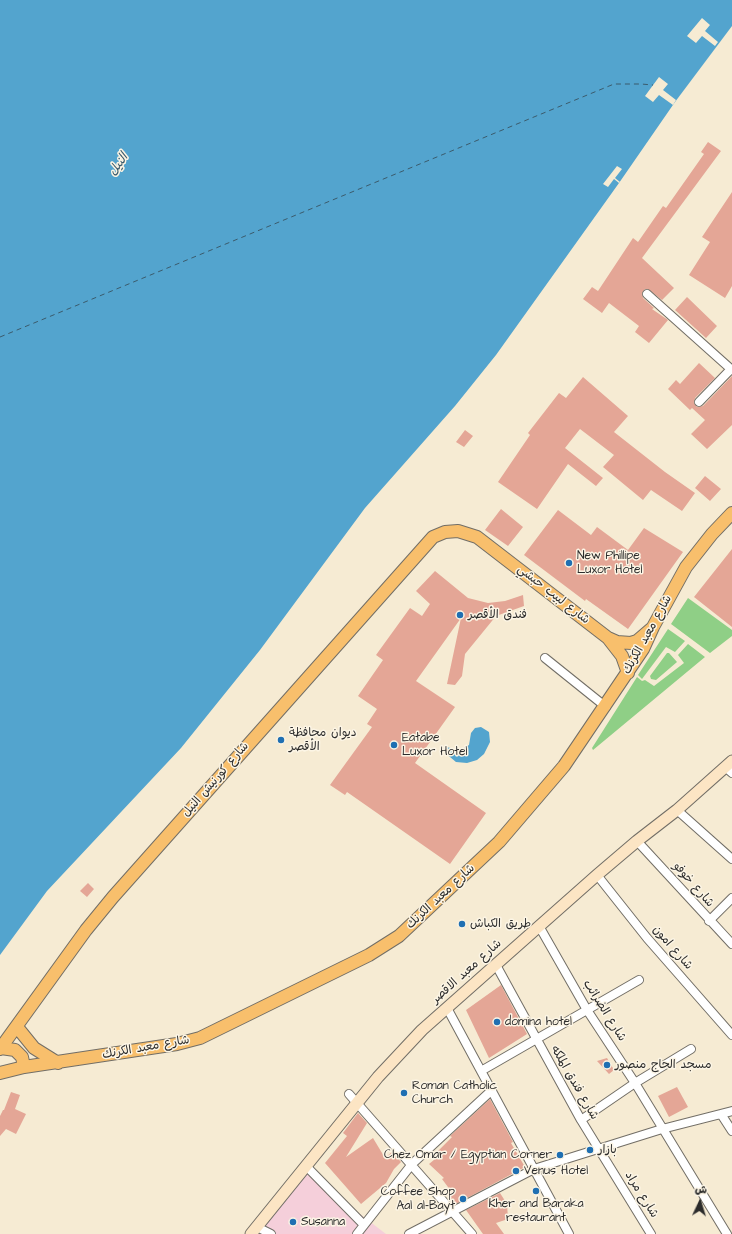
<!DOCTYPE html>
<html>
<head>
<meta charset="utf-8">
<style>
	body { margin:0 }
	#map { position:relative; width:732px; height:1234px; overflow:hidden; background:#f6ebd3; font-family:"Architects Daughter","Playpen Sans Arabic",sans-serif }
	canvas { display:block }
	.north { position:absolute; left:680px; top:1182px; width:40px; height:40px; -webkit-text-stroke:3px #fcf5e5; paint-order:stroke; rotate:4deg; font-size:11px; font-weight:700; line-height:16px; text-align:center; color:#2b2b2b }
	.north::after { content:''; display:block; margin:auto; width:14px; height:18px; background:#2b2b2b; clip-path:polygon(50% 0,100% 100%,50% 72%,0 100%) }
</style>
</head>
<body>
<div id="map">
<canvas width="732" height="1234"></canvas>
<div class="north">ش</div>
</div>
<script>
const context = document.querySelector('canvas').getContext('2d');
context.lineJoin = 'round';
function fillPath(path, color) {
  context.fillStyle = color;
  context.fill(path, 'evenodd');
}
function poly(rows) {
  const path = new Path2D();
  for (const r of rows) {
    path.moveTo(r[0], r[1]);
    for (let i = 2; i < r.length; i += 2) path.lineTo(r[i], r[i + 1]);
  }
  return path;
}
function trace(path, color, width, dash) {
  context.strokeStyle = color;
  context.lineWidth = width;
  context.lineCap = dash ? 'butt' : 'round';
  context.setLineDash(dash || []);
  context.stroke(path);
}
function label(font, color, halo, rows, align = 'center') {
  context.font = font + ' "Architects Daughter","Playpen Sans Arabic",sans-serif';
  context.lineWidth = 3;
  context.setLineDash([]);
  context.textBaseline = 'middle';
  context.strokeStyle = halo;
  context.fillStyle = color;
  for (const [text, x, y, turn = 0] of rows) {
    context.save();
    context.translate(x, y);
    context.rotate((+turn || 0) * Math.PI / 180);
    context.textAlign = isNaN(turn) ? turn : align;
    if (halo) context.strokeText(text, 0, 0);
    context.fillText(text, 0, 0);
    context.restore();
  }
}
const built = poly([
	[305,1172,386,1234,257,1234]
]);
const green = poly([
	[688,598,732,630,732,636,710,653,671,624],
	[668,629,685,641,675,652,666,647,642,679,638,675],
	[688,644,705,657,593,750,592,748,637,677,642,681,645,680,654,686,684,663,678,655],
	[667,653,669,653,677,662,656,680,651,679,650,676]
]);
const water = poly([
	[0,0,732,0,732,26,675,102,619,183,496,355,455,406,365,508,260,650,181,748,47,891,0,955],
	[481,727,489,732,490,742,484,754,477,760,467,763,456,762,444,752,446,747,459,750,464,748,469,745,471,733,475,728]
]);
const pier = poly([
	[702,18,710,25,705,31,718,42,715,46,702,36,696,43,687,36],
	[659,77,668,84,663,90,676,100,673,105,659,95,653,102,645,96],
	[617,166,622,169,615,178,620,182,619,183,614,179,608,187,603,184]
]);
const ferry = poly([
	[0,337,614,84,641,84,653,85]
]);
const building = poly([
	[708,142,721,151,642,258,674,288,662,300,648,289,645,289,642,293,643,298,654,308,652,309,668,320,649,343,635,332,639,326,609,303,602,313,583,299,592,287,598,291,633,238,638,242,663,206,666,208,704,154,701,152],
	[732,192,732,286,725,298,689,275,710,242,702,237],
	[687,297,717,326,706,338,675,310],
	[699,363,715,378,695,398,694,403,697,407,703,406,732,376,732,425,707,449,691,434,705,420,692,408,690,410,668,389,676,380,680,384],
	[583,377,628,416,614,432,665,472,695,493,682,511,651,490,643,500,603,467,614,455,580,429,565,448,603,478,596,486,568,464,537,509,498,482,530,435,528,433,559,393,566,398],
	[465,430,473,436,464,447,456,442],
	[705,476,721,489,710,501,695,488],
	[501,509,523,527,508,546,485,530],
	[558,510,591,535,597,527,628,550,644,528,683,552,628,629,586,599,585,601,524,555],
	[732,549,732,627,694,597],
	[435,571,468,598,488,603,505,601,523,595,524,606,496,616,465,654,462,676,455,685,447,684,461,618,416,681,455,707,415,763,486,813,450,864,347,792,345,795,330,785,372,727,367,724,377,709,358,696,383,660,376,655,410,608,422,616,430,604,416,591],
	[88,883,94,889,87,897,80,891],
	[501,985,527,1034,489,1058,466,1010],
	[607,1058,614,1070,609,1074,597,1061],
	[677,1087,688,1107,669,1117,658,1096],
	[11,1092,20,1095,15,1109,26,1114,16,1134,6,1129,0,1136,0,1116,3,1110,4,1110],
	[490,1099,513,1142,511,1143,525,1167,454,1205,447,1195,451,1191,442,1179,444,1178,429,1164,440,1155,437,1152,452,1137,450,1136],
	[358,1113,367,1123,346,1157,373,1138,385,1158,392,1152,401,1162,394,1169,386,1183,361,1204,325,1163,347,1136,343,1133],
	[500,1193,507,1204,508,1219,496,1223,504,1234,483,1234,466,1210]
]);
const street = poly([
	[647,294,732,370],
	[699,402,731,369],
	[545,658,606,707],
	[725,767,732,773],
	[677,810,732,859],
	[637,841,732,944],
	[597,875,647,938,732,1035],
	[709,921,732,898],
	[539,926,587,1010,635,1083,727,1234],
	[496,965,581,1120,651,1234],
	[447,1008,569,1234],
	[481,1071,639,980],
	[349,1094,472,1234],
	[721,1114,732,1131],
	[581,1120,635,1083,691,1049],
	[306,1166,364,1225],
	[257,1227,271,1234],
	[357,1234,412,1164,492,1090],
	[409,1234,534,1169,662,1129,732,1111]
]);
const secondary = poly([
	[251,1234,378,1077,422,1030,597,875,637,841,677,810,732,761]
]);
const primary = poly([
	[608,638,622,656,628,673],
	[17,1027,34,1048,58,1063],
	[1,1048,15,1050,22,1057,24,1067],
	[0,1049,86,930,113,897,433,537,445,532,458,531,477,537,608,638,617,642,631,643,637,641,651,629],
	[0,1073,24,1067,177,1044,200,1038,369,955,399,936,499,842,564,766,643,649,653,627,686,567,712,534,732,513]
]);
const markers = [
	[569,563,4,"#1f6fb2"],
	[460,615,4,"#1f6fb2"],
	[281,740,4,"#1f6fb2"],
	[394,745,4,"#1f6fb2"],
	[462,924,4,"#1f6fb2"],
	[497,1022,4,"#1f6fb2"],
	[607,1065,4,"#1f6fb2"],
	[404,1093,4,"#1f6fb2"],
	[590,1150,4,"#1f6fb2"],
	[560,1155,4,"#1f6fb2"],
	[516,1171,4,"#1f6fb2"],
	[536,1191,4,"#1f6fb2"],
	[463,1199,4,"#1f6fb2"],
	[293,1222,4,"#1f6fb2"]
];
const poiNames = [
	["New Phillipe",577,556],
	["Luxor Hotel",577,570],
	["فندق الأقصر",468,615],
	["ديوان محافظة",289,733],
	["الأقصر",289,747],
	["Eatabe",402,738],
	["Luxor Hotel",402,752],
	["طريق الكباش",470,924],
	["domina hotel",505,1022],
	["مسجد الحاج منصور",615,1065],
	["Roman Catholic",412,1086],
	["Church",412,1100],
	["بازار",598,1150],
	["Chez Omar / Egyptian Corner",552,1155,"right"],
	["Venus Hotel",524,1171],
	["Coffee Shop",455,1192,"right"],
	["Aal al‑Bayt",455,1206,"right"],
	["Kher and Baraka",536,1204,"center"],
	["restaurant",536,1218,"center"],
	["Susanna",301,1222]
];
const streetNames = [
	["شارع لبيب حبشي",553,595,38],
	["شارع معبد الكرنك",648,635,-61],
	["شارع كورنيش النيل",216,780,-49],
	["شارع خوفو",693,885,49],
	["شارع معبد الكرنك",441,897,-43],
	["شارع امون",672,948,49],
	["شارع معبد الاقصر",467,972,-42],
	["شارع الضرائب",604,1011,58],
	["شارع معبد الكرنك",146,1048,-10],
	["شارع فندق الملكه",574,1083,60],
	["شارع مراد",641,1195,58]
];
const waterNames = [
	["النيل",119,165,-54]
];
fillPath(built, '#f5cfda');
fillPath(green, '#8fcf86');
fillPath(water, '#53a4ce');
fillPath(pier, '#f6ebd3');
trace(ferry, '#3b5b6c', 1, [5, 4]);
fillPath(building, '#e4a696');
trace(street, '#726e66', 10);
trace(secondary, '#726e66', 13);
trace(primary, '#726e66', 14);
trace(street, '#fff', 8);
trace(secondary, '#fce5c4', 11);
trace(primary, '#f8bf6c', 12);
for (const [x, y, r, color] of markers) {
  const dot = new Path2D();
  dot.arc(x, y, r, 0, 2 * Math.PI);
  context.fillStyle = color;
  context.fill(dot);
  trace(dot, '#fcf5e5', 1.5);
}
label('12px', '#2b2b2b', '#fcf5e5', poiNames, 'left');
label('12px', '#2b2b2b', '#fcf5e5', streetNames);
label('italic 13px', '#3b5b6c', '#fcf5e5', waterNames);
</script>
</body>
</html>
